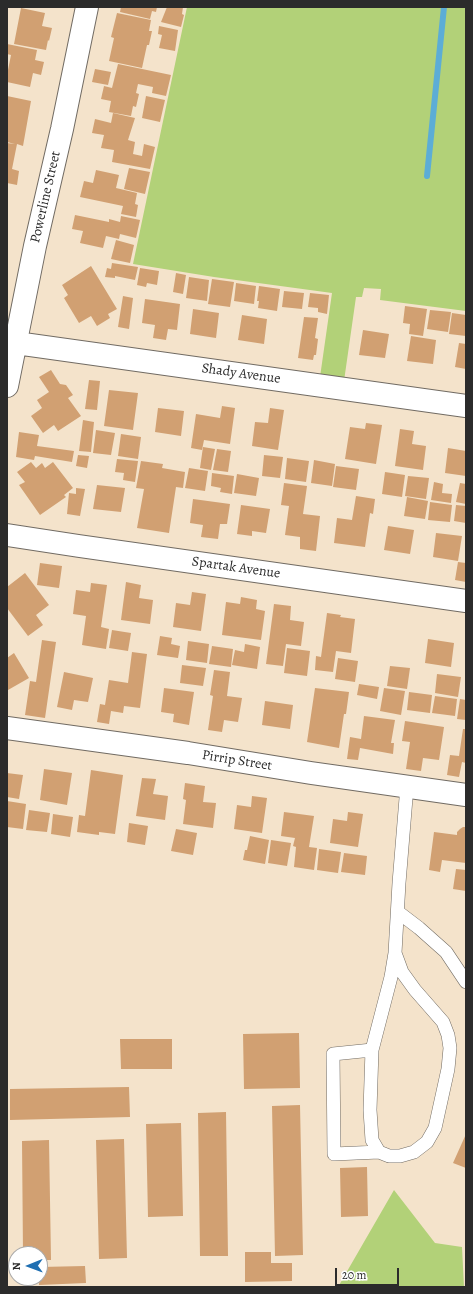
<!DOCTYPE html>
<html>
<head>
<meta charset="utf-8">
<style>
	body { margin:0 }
	#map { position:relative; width:473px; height:1294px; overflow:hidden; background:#f4e3cb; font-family:Alegreya,serif }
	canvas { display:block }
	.frame { position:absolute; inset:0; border:8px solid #2b2b2b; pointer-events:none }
	.north { position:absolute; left:8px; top:1246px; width:40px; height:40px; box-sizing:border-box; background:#fff; border:1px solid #aaa; border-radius:50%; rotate:269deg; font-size:11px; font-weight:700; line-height:16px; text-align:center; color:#2b2b2b }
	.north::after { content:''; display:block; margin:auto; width:14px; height:18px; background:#1f6fb2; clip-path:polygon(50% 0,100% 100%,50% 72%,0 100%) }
	.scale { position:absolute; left:335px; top:1268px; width:64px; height:18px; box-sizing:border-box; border:2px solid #2b2b2b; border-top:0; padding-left:5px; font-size:12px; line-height:14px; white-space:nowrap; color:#2b2b2b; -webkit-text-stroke:3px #fff; paint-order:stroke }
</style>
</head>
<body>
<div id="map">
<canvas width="473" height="1294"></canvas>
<div class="frame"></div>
<div class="north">N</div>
<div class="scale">20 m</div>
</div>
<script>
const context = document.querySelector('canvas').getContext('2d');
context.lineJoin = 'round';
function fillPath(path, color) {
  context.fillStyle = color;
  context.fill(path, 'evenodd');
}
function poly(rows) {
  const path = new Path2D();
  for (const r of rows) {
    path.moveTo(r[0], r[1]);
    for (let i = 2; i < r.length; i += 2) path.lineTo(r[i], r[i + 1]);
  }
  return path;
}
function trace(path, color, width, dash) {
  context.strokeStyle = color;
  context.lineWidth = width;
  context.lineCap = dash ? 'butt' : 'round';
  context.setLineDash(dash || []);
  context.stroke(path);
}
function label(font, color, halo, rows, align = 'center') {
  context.font = font + ' Alegreya,serif';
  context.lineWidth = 3;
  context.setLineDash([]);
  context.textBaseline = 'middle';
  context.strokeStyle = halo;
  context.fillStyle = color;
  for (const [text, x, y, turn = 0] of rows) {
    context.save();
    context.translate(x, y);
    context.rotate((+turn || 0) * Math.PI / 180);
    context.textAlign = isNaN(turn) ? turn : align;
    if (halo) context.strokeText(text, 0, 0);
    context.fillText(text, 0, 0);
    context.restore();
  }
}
const green = poly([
	[187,7,466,7,466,311,380,300,381,289,364,288,362,297,356,297,343,388,319,384,332,293,214,277,133,264],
	[394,1190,435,1243,462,1247,464,1287,338,1287]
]);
const stream = poly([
	[427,176,444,7]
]);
const building = poly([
	[121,7,157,7,156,12,152,11,150,19,120,12],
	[167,7,183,7,182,14,184,15,181,27,161,22],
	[21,8,45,13,42,26,52,28,49,41,48,40,46,50,14,44],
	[117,13,151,20,149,31,152,31,149,45,147,45,142,68,109,61,114,38,111,37],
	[159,26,178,30,175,51,159,48,162,35,158,34],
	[7,44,37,50,35,60,44,62,41,75,33,73,30,87,7,82,7,75,11,55,7,54],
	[118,64,171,75,166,96,152,93,153,87,138,84,136,93,139,94,136,107,133,106,131,116,109,112,111,101,101,99,104,86,112,88],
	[95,69,111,72,108,85,92,82],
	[7,96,31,101,23,146,17,144,12,169,19,171,17,185,7,183,7,143,15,144,7,142],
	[146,96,165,100,160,122,142,118],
	[113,113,135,118,128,140,135,142,133,154,142,156,144,144,155,147,150,169,112,162,114,150,101,148,104,135,92,133,95,119,111,123],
	[129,168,150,172,145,194,124,189],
	[96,170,119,175,116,188,137,193,135,204,138,205,136,217,121,214,123,206,80,197,84,181,93,183],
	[75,215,109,222,109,219,120,222,121,216,140,220,136,238,120,234,119,239,106,236,103,248,80,243,83,231,72,229],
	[116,240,134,245,130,263,111,259],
	[112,263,138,267,135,280,115,276,115,278,105,277,107,268,111,269],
	[91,266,117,309,108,314,110,318,97,326,91,316,79,323,64,298,68,295,62,285],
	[140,268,159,271,157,285,147,283,146,287,137,285],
	[176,273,186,275,183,294,173,292],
	[189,277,209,280,207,301,186,298],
	[212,279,234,282,230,307,208,304],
	[236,283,256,286,254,304,234,301],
	[259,286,280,289,277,311,258,308,259,301,257,301],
	[284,291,304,293,302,309,282,307],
	[310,293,329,295,327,314,318,312,318,308,308,307],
	[123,296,133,298,129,329,118,327],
	[145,299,180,304,177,330,168,329,166,340,153,338,155,325,142,323],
	[405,306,427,309,423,336,409,334,410,324,403,323],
	[193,309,219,313,216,338,190,334],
	[430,310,451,312,448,332,427,329],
	[452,313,466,315,466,336,449,334],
	[242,315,267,319,264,344,238,340],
	[304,317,318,318,315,338,318,339,316,355,314,355,313,360,298,358],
	[363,330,389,334,385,358,359,355],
	[411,336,436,340,433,364,407,361],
	[459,343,466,344,466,369,455,367],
	[51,370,60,384,66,385,73,395,68,398,81,416,58,431,54,425,43,433,31,416,42,408,37,400,49,392,39,377],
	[89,380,100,381,97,410,85,409],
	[109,390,138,393,133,430,104,426],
	[222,406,235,408,230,444,204,440,202,450,191,448,196,414,220,418],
	[158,408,184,411,181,436,155,432],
	[270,408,284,410,278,450,252,446,255,422,268,423],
	[83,420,94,422,91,452,79,451],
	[366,423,382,425,376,464,345,459,350,427,365,429],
	[400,429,414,431,412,444,426,446,423,470,395,466],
	[96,430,115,433,111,455,93,453],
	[19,432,39,435,37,446,74,451,72,462,35,456,34,460,16,457],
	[121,434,141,437,138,459,118,456],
	[203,447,215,449,211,470,200,468],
	[448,448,466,451,466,476,445,473],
	[217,449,231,451,228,472,213,470],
	[78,455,89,456,87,468,76,466],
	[264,455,283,457,280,478,262,476],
	[287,458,309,461,306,482,285,479],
	[117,459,138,461,135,482,123,480,124,473,115,472],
	[314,460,335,464,332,486,311,483],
	[141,461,163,464,162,468,185,472,183,488,176,487,169,533,137,528,144,489,136,488],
	[31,462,36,468,42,463,45,468,53,462,73,488,64,495,66,497,40,515,19,485,25,482,17,472],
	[336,466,359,469,356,490,333,487],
	[189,468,208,471,205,491,185,488],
	[385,472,405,475,402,497,382,494],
	[212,473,234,476,232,494,220,492,221,488,211,486],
	[237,474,259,478,256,496,234,493],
	[408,476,429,478,426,499,405,496],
	[434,482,443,484,442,493,452,494,451,503,431,500],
	[284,483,307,486,303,514,320,516,316,551,300,549,300,537,285,535,289,506,281,505],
	[460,483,466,484,466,504,456,502],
	[97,485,125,488,121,512,93,509],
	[76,488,85,489,80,516,67,514,69,493,76,494],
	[356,496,375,499,373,514,370,513,365,547,334,543,337,518,352,520],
	[407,497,428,501,425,519,404,516],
	[193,499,230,504,227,524,220,524,218,539,201,537,203,525,190,523],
	[430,502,452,505,450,522,428,520],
	[241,505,270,509,266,533,252,531,252,536,237,534],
	[456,505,466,506,466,523,454,521],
	[388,526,414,530,410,554,384,550],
	[436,533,462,536,458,561,433,557],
	[458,562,466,563,466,582,455,580],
	[40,563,62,566,59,588,37,585],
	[25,573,49,605,36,615,43,625,28,636,7,608,7,587],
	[126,582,141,585,139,598,153,600,150,624,121,620],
	[91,583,107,585,101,627,109,629,106,649,82,645,86,616,73,614,76,590,90,592],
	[192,592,206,594,201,631,173,627,176,603,190,605],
	[241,597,257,600,256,609,265,611,261,640,222,635,226,602,240,604],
	[274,604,291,606,290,620,304,622,301,646,286,644,283,666,266,664],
	[327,613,341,615,340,617,355,619,351,653,336,651,333,672,315,670,316,656,321,657],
	[112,630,131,633,128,651,109,648],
	[160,636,172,638,171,644,180,646,178,658,157,655],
	[428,639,454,643,451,667,425,663],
	[42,640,56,642,45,718,25,715,30,681,36,682],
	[188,641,209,644,207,663,186,660],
	[245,644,260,647,257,669,232,665,235,650,244,652],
	[212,646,233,649,231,667,209,664],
	[287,648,310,651,307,676,284,673],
	[132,652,147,654,140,708,124,706,123,713,111,711,109,724,97,722,100,704,105,705,109,680,128,683],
	[14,653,29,678,8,690,7,688,7,658],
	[338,658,358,661,355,682,335,679],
	[182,665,206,668,203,686,180,683],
	[390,666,410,668,407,689,387,686],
	[214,670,230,672,227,696,242,698,238,722,224,720,222,732,208,730,213,696,210,695],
	[64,672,93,678,88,702,74,700,72,710,57,707],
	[437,674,461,677,458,697,435,693],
	[359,684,379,687,377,699,357,695],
	[164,688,194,692,189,725,173,722,174,714,161,712],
	[315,688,349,692,346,714,344,714,339,748,307,742],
	[384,688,405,691,401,715,380,711],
	[409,692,432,695,430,713,407,710],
	[435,696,457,699,455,716,432,713],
	[460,699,466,700,466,720,457,719],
	[265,701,293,705,290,729,262,725],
	[364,716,395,720,391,743,394,743,393,754,360,748,358,760,347,759,350,737,361,739],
	[405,721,444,727,439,760,423,758,421,771,406,769,410,742,402,741],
	[463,729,466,729,466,763,462,762,459,777,447,775,450,755,459,756],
	[44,769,72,773,67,805,40,800],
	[91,770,123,775,115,834,99,832,99,835,77,832,79,815,85,816],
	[7,773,23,775,19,799,7,797],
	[142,778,156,779,153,794,168,796,165,820,136,816],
	[185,783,205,786,203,802,216,803,213,828,183,824,186,800,183,799],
	[252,796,267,798,262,833,234,829,237,805,251,807],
	[7,801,26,804,23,829,7,827],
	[29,810,50,813,47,832,26,830],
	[284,812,314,816,309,847,317,848,314,870,294,867,296,847,293,846,295,838,281,836],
	[348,812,363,814,358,847,330,843,333,819,347,821],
	[53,814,73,817,70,837,51,834],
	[129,823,148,826,145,845,127,842],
	[463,827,466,827,466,863,442,860,440,872,429,870,434,832,457,835,457,832,460,829],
	[176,829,197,833,193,855,171,851],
	[250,836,269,840,265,864,243,860,245,850,247,850],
	[271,840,291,843,287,866,268,863],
	[319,849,341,852,338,873,317,870],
	[344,853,367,856,365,875,341,872],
	[456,869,466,870,466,891,453,889],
	[299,1033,300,1088,244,1089,243,1034],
	[120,1039,172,1039,172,1069,121,1069],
	[129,1087,130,1117,10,1120,10,1089],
	[300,1105,303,1255,275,1256,272,1106],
	[226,1112,228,1256,200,1256,198,1113],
	[181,1123,183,1216,148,1217,146,1124],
	[466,1134,466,1168,453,1163],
	[124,1139,127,1258,99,1259,96,1140],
	[49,1140,51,1260,40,1260,40,1254,23,1254,22,1141],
	[367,1167,368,1216,341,1217,340,1168],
	[245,1252,271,1252,271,1263,292,1263,292,1281,245,1282],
	[85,1266,86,1283,39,1285,40,1267]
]);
const lane = poly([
	[398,912,419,928,446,952,466,982],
	[395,953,402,972,415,990,443,1022,448,1035,450,1048,448,1069,435,1128,427,1142,414,1152,400,1156,389,1156,379,1152,372,1140,370,1110,372,1050,391,977,395,953,399,883,407,786],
	[372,1050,333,1054,334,1154,379,1152]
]);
const street = poly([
	[16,343,466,406],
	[7,386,35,246,62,129,87,7],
	[7,535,79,546,466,601],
	[7,728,188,753,311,773,466,795]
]);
const streetNames = [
	["Powerline Street",46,197,-77],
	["Shady Avenue",241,374,8],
	["Spartak Avenue",236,568,8],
	["Pirrip Street",237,761,9]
];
fillPath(green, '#b2d178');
trace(stream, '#5cadd6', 6);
fillPath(building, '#d1a072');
trace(lane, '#716b63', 14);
trace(street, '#716b63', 24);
trace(lane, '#fff', 13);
trace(street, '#fff', 22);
label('14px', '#2b2b2b', '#fff', streetNames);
</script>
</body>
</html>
